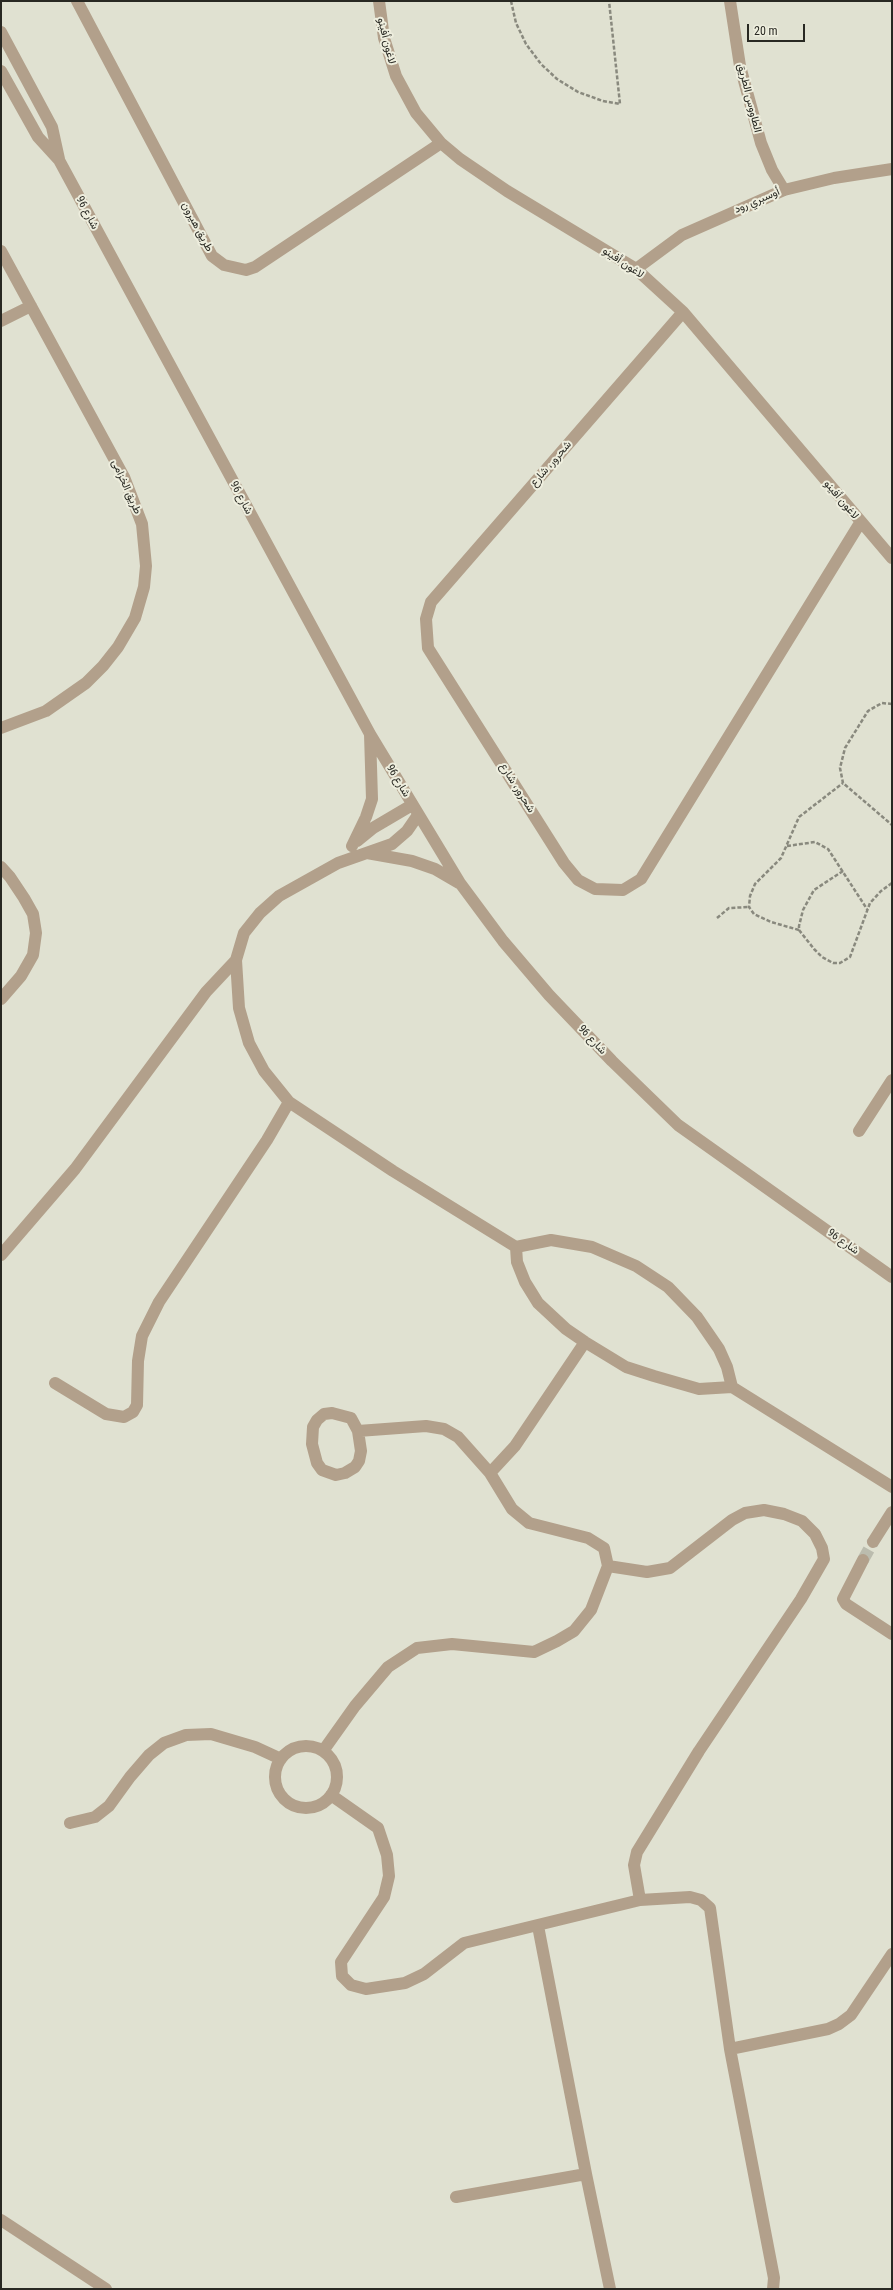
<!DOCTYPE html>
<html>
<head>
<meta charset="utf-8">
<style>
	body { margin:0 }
	#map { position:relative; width:893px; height:2290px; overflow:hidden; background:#e0e1d1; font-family:"Roboto Condensed",sans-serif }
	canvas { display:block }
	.frame { position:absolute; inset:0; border:2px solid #282822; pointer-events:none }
	.scale { position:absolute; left:747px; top:24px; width:58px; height:18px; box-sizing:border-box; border:2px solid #282822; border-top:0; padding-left:5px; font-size:12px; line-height:14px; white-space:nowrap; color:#282822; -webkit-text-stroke:3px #eeeede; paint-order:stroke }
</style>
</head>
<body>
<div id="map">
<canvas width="893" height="2290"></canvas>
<div class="frame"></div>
<div class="scale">20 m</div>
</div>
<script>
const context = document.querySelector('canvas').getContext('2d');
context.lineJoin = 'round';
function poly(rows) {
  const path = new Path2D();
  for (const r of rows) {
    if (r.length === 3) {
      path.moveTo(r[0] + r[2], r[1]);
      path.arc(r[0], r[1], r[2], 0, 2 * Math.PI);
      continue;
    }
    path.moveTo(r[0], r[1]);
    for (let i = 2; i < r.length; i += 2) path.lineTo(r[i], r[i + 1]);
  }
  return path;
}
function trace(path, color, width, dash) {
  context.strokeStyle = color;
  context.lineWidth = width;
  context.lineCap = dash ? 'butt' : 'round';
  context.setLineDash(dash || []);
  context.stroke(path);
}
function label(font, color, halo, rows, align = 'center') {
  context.font = font + ' "Roboto Condensed",Vazirmatn,sans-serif';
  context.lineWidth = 4;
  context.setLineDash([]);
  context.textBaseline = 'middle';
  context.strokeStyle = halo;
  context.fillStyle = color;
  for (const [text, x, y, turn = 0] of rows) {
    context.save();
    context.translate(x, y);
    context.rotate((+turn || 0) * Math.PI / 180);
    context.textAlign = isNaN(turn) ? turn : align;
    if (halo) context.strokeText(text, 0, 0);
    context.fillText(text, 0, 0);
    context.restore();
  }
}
const minorTunnel = poly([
	[863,1560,873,1542]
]);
const path = poly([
	[511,1,516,23,526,44,541,64,557,79,578,92,603,101,620,104,609,1],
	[892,704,882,703,868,711,845,748,840,768,843,783,892,825],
	[787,846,815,842,828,849,867,909],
	[843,871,814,890,803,910,799,926,799,930,814,949,822,957,833,963,840,963,850,957,870,903,881,891,892,883],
	[717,918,729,908,749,907],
	[799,930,771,922,754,914,749,907,750,896,755,884,781,858,799,817,843,783]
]);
const minor = poly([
	[77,1,212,256,224,265,246,270,255,267,441,143],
	[379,1,384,38,396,76,416,113,441,143,460,159,507,191,636,269,683,312,892,558],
	[730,1,740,66,761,143,772,170,784,190],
	[1,32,52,127,59,159],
	[1,71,38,137,59,160,370,734,460,883,503,941,549,995,612,1061,678,1125,892,1277],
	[1,251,124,477,142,524,146,566,144,587,135,618,118,647,103,666,86,683,46,711,1,728],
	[636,269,682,235,784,190,834,178,892,169],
	[683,312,431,602,426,619,428,648,564,863,578,880,595,889,623,890,641,879,860,523],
	[1,321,31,306],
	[418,815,407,831,392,844,338,863,279,896,260,913,244,933,236,960,239,1008,249,1043,264,1071,289,1102,393,1171,516,1247,517,1262,525,1282,538,1303,566,1329,585,1342,626,1367,654,1376,699,1389,732,1387,892,1487],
	[357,841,373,828,412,805],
	[352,846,366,817,372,799,370,734],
	[367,853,412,861,435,869,459,883],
	[1,867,10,877,24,898,33,914,36,933,33,955,21,976,1,999],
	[859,1131,892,1080],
	[516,1247,551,1240,592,1247,636,1266,668,1287,697,1317,719,1349,727,1367,732,1387],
	[1,1255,75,1169,206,992,236,960],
	[55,1383,106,1414,124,1417,133,1412,137,1405,138,1361,142,1336,159,1302,267,1140,289,1102],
	[332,1413,351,1418,358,1431,361,1451,359,1461,355,1467,345,1473,336,1475,322,1470,317,1463,312,1444,313,1427,317,1420,324,1414,332,1413],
	[490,1473,515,1446,585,1342],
	[873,1542,892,1512],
	[863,1560,843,1599,846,1604,892,1634],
	[608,1566,647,1572,670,1568,732,1520,745,1513,764,1510,784,1514,802,1521,815,1534,822,1548,824,1559,801,1599,699,1751,637,1852,634,1865,640,1900],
	[306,1777,31],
	[323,1751,355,1706,388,1667,417,1648,452,1644,534,1652,557,1641,574,1631,591,1610,608,1566,604,1548,588,1538,529,1523,512,1509,490,1473,458,1437,444,1429,426,1426,358,1431],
	[331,1795,378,1828,387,1855,389,1876,384,1897,341,1962,342,1976,351,1985,366,1989,405,1983,424,1974,464,1943,640,1900,690,1897,701,1900,710,1908,730,2049,774,2278,773,2289],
	[70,1823,95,1817,109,1806,130,1777,149,1755,164,1743,186,1735,211,1734,255,1747,281,1759],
	[538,1926,586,2174,610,2289],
	[730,2049,828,2029,839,2024,851,2015,892,1954],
	[456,2197,586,2174],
	[1,2220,106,2289]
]);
const streetNames = [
	["لاغون أفينو",386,41,76],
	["الطاووس الطريق",749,98,76],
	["أوسبري رود",757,201,-23],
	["شارع 96",87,213,62],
	["طريق هيرون",197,227,62],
	["لاغون أفينو",623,263,34],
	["شحرور، شارع",551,464,-49],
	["طريق الخزامى",126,487,66],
	["شارع 96",241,498,62],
	["لاغون أفينو",841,500,50],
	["شارع 96",398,781,59],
	["شحرور، شارع",517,788,58],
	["شارع 96",592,1040,47],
	["شارع 96",843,1242,35]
];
trace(minorTunnel, '#bbbcae', 12, [12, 6]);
trace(path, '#89897e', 2.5, [4, 2]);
trace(minor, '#b2a08b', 12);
label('11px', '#282822', '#eeeede', streetNames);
</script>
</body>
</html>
